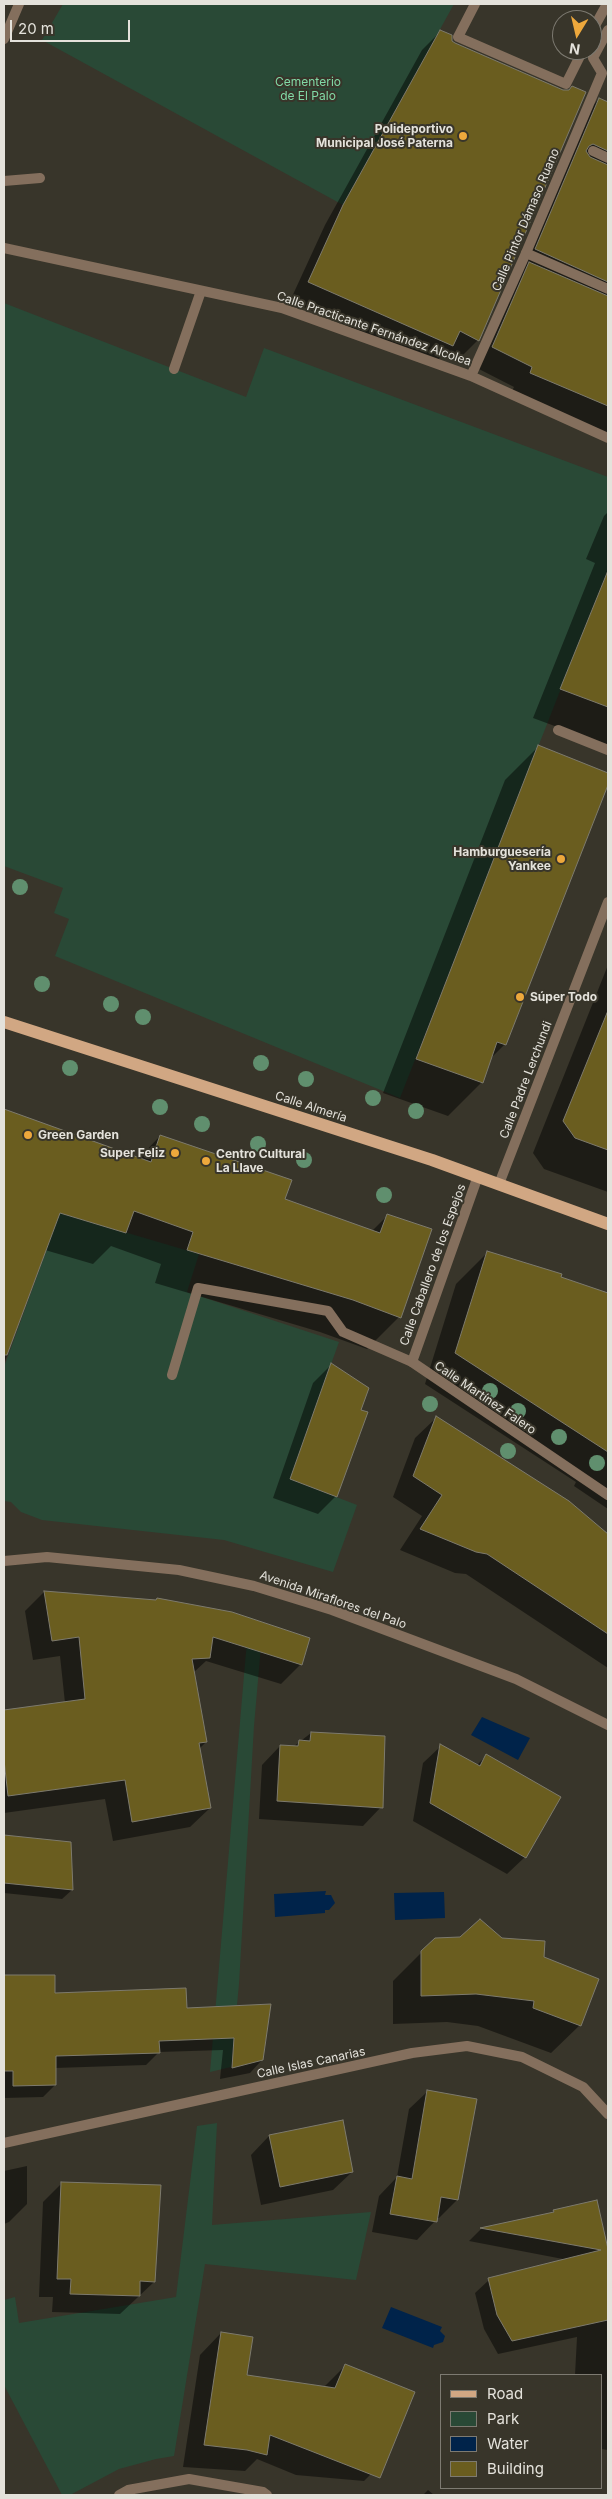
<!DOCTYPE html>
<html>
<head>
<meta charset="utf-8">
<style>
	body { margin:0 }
	#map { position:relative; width:612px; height:2499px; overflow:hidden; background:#38352a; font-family:Inter,sans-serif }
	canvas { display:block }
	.frame { position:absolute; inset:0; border:5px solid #e4e2db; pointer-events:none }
	.legend { position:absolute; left:440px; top:2374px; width:162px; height:115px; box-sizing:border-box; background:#38352a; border:1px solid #7d7a71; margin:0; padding:6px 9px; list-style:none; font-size:15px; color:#e4e2db }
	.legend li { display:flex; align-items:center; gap:10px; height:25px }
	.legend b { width:25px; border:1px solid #7d7a71 }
	.north { position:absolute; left:552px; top:10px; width:50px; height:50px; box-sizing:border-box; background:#38352a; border:1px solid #7d7a71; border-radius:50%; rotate:189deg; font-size:14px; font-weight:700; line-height:20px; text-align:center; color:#e4e2db }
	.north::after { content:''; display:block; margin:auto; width:18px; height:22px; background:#eda83c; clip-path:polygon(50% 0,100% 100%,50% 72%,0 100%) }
	.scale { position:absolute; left:10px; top:20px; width:120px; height:22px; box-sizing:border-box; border:2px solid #e4e2db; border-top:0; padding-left:6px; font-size:15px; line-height:18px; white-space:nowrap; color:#e4e2db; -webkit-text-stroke:4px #38352a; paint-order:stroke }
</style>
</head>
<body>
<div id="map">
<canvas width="612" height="2499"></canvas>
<div class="frame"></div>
<ul class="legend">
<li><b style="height:6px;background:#d1a783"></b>Road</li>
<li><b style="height:14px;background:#294936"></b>Park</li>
<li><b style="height:14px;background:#00234a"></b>Water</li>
<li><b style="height:14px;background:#6a5d1f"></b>Building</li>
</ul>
<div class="north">N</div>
<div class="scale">20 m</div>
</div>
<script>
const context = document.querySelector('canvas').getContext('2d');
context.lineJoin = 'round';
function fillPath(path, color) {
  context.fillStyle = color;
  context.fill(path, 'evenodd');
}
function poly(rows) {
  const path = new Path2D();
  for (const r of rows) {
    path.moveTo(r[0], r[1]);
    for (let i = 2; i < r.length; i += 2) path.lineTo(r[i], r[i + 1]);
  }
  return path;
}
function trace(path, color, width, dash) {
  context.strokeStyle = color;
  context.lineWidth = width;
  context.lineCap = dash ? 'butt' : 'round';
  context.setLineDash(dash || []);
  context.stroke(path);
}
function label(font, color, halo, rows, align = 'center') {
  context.font = font + ' Inter,sans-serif';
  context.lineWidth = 4;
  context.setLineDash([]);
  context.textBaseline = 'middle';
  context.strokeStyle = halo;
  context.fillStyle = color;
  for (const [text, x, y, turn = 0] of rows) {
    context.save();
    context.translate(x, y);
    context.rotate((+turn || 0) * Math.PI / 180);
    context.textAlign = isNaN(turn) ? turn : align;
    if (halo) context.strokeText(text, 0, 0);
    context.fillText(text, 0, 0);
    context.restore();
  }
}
const green = poly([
	[63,4,454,4,343,205,42,40],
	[4,303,246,397,264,348,608,477,608,569,400,1098,55,956,69,919,54,913,63,888,4,866],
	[60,1213,199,1254,187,1292,339,1342,290,1479,357,1505,333,1572,224,1540,42,1520,21,1512,11,1502,4,1501,4,1367],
	[249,1617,263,1623,254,1726,239,1984,231,2067,210,2072],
	[217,2123,212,2225,371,2212,356,2280,205,2264,174,2456,156,2459,119,2469,70,2495,62,2495,4,2385,4,2300,15,2297,19,2323,176,2297,197,2126]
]);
const water = poly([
	[482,1717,530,1738,518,1760,471,1735],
	[326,1891,325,1895,331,1895,335,1903,329,1910,325,1910,325,1913,275,1917,274,1894],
	[444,1892,445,1918,395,1920,394,1893],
	[391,2307,442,2327,440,2331,445,2336,443,2342,434,2345,433,2348,382,2328]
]);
const shadow = poly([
	[441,31,478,340,460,358,446,351,434,364,290,301,325,225,422,50],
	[599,99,608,103,608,436,511,393,514,387,473,366,580,119],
	[608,512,608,743,606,745,533,718,595,563,586,559,604,516],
	[539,746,608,774,608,781,505,1044,490,1059,482,1082,448,1116,383,1093,505,780],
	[608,965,608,1192,544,1169,533,1153],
	[4,1110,138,1159,160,1136,283,1200,372,1231,388,1215,399,1317,367,1349,320,1332,155,1283,161,1264,111,1246,93,1264,45,1250,4,1364],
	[488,1252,608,1295,608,1509,574,1486,576,1482,425,1384,456,1284],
	[331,1365,336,1496,318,1514,273,1498,313,1383],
	[436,1418,570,1503,608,1536,608,1668,466,1574,455,1573,400,1550,422,1516,393,1497,415,1438],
	[44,1592,309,1639,300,1665,281,1684,206,1661,193,1673,206,1742,199,1749,210,1808,190,1827,113,1841,105,1799,4,1813,4,1711,65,1703,60,1656,33,1660,25,1611],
	[311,1733,381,1807,363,1826,259,1819,262,1765,280,1746,293,1747],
	[441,1746,477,1765,486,1756,525,1857,507,1874,413,1821,423,1763],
	[4,1837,70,1843,72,1890,62,1899,4,1893],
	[501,1939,542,1958,580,2025,551,2053,478,2026,447,2022,393,2024,393,1981,422,1952],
	[54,1976,54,1994,185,2009,269,2005,262,2060,250,2073,220,2079,223,2050,159,2052,146,2065,55,2068,55,2085,43,2097,4,2098,4,1977],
	[428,2091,457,2200,439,2218,436,2218,435,2221,417,2240,372,2232,379,2196,397,2177,409,2109],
	[269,2136,352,2172,333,2190,261,2205,251,2155],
	[27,2166,27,2204,9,2222,4,2224,4,2171],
	[62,2183,154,2282,120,2314,52,2312,53,2297,39,2297,43,2202],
	[596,2201,608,2257,608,2450,601,2449,601,2375,575,2375,577,2337,498,2354,484,2329,475,2293,489,2280,568,2260,469,2241,481,2229,550,2214,554,2211],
	[221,2333,246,2376,324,2387,346,2365,386,2459,364,2481,296,2475,257,2459,245,2471,183,2467,200,2355],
	[428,2490,434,2495,423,2495]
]);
const building = poly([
	[440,30,452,35,452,41,455,43,563,90,569,90,572,86,586,92,479,341,460,331,453,346,308,282,343,205,440,30],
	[599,98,608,102,608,151,593,144,589,146,586,151,590,157,608,165,608,282,535,249,599,98],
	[529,262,608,296,608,406,530,373,532,367,492,347,529,262],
	[607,573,608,574,608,707,560,689,607,573],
	[538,745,608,773,608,785,506,1045,497,1042,483,1083,416,1059,538,745],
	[607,1013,608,1013,608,1150,575,1138,563,1121,607,1013],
	[4,1109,151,1162,160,1135,292,1180,285,1199,380,1233,387,1214,432,1229,401,1318,353,1300,187,1250,193,1232,134,1211,126,1233,60,1213,7,1355,4,1355,4,1109],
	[487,1251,562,1274,561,1277,608,1293,608,1452,455,1353,487,1251],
	[331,1363,369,1388,361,1410,368,1412,337,1497,290,1479,331,1363],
	[436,1416,569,1501,608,1534,608,1634,487,1554,476,1552,420,1529,442,1495,413,1476,436,1416],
	[44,1591,156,1600,157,1598,232,1612,310,1638,302,1665,213,1637,210,1658,192,1659,207,1742,199,1743,211,1808,132,1822,125,1780,8,1796,4,1760,4,1710,85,1699,79,1637,52,1641,44,1591],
	[311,1732,385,1736,383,1808,277,1801,280,1745,298,1746,299,1740,310,1741,311,1732],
	[440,1744,480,1766,486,1754,561,1797,526,1858,430,1803,440,1744],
	[4,1835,71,1842,73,1890,4,1883,4,1835],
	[480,1919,502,1938,545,1941,544,1957,599,1979,581,2026,533,2008,534,2001,476,1994,421,1996,421,1951,435,1938,460,1937,480,1919],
	[4,1975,55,1975,55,1993,186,1988,187,2008,271,2004,263,2060,232,2068,234,2038,159,2041,160,2053,56,2056,56,2085,13,2086,13,2071,4,2071,4,1975],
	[427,2090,477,2099,458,2200,441,2197,437,2222,390,2214,397,2176,412,2179,427,2090],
	[343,2120,353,2172,280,2187,269,2135,343,2120],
	[61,2182,161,2185,155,2282,140,2281,140,2296,70,2294,71,2279,57,2279,61,2182],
	[597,2200,608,2249,608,2320,512,2341,497,2315,488,2278,601,2250,480,2228,554,2212,553,2210,597,2200],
	[221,2332,253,2337,247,2375,335,2388,345,2364,415,2392,380,2478,270,2435,267,2455,247,2450,204,2445,221,2332]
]);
const service = poly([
	[4,181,40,178],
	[174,369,201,291],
	[172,1375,198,1288,328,1311,343,1332,412,1362]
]);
const pedestrian = poly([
	[475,4,458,37,566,84,583,50],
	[592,31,607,4],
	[593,151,608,158],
	[526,253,608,289]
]);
const minor = poly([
	[4,248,282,308,471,376,608,438],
	[471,376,526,253,602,73,593,58,608,30],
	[558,730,608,750],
	[478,1176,412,1362,608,1495],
	[499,1184,608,902],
	[4,1561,47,1557,179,1570,254,1586,332,1610,516,1679,608,1725],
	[4,2143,412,2053,467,2046,522,2057,583,2087,608,2114],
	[119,2495,128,2490,189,2479,263,2492,267,2495]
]);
const tertiary = poly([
	[4,39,19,4]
]);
const primary = poly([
	[4,1022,432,1160,608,1224]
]);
const trees = [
	[20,887],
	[42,984],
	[111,1004],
	[143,1017],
	[261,1063],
	[70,1068],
	[306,1079],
	[373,1098],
	[160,1107],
	[416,1111],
	[202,1124],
	[258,1144],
	[304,1160],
	[384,1195],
	[490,1391],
	[430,1404],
	[518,1411],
	[559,1437],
	[508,1451],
	[597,1463]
];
const markers = [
	[463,136,5,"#eda83c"],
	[561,859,5,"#eda83c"],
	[520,997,5,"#eda83c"],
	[28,1135,5,"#eda83c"],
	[175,1153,5,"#eda83c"],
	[206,1161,5,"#eda83c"]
];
const parkNames = [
	["Cementerio",308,82],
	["de El Palo",308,96]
];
const poiNames = [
	["Polideportivo",453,129],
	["Municipal José Paterna",453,143],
	["Hamburguesería",551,852],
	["Yankee",551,866],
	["Súper Todo",530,997,"left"],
	["Green Garden",38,1135,"left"],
	["Super Feliz",165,1153],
	["Centro Cultural",216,1154,"left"],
	["La Llave",216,1168,"left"]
];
const streetNames = [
	["Calle Pintor Dámaso Ruano",526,220,-67],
	["Calle Practicante Fernández Alcolea",374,329,19],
	["Calle Padre Lerchundi",526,1080,-69],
	["Calle Almería",311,1107,18],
	["Calle Caballero de los Espejos",433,1265,-70],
	["Calle Martínez Falero",485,1398,34],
	["Avenida Miraflores del Palo",333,1600,19],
	["Calle Islas Canarias",311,2063,-12]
];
fillPath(green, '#294936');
fillPath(water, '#00234a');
fillPath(shadow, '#0007');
fillPath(building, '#6a5d1f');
trace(building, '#7d7a6d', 1);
trace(service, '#846f5d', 10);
trace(pedestrian, '#846f5d', 10);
trace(minor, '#846f5d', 10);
trace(tertiary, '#846f5d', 10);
trace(primary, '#d1a783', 12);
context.fillStyle = '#608f6e';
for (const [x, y] of trees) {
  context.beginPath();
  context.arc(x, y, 8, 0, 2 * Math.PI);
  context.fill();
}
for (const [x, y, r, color] of markers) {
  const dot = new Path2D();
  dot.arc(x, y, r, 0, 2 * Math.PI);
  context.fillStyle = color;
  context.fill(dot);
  trace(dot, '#38352a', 2);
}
label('12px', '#81d9a6', '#38352a', parkNames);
label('bold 12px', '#e4e2db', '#38352a', poiNames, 'right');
label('12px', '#e4e2db', '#38352a', streetNames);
</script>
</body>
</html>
